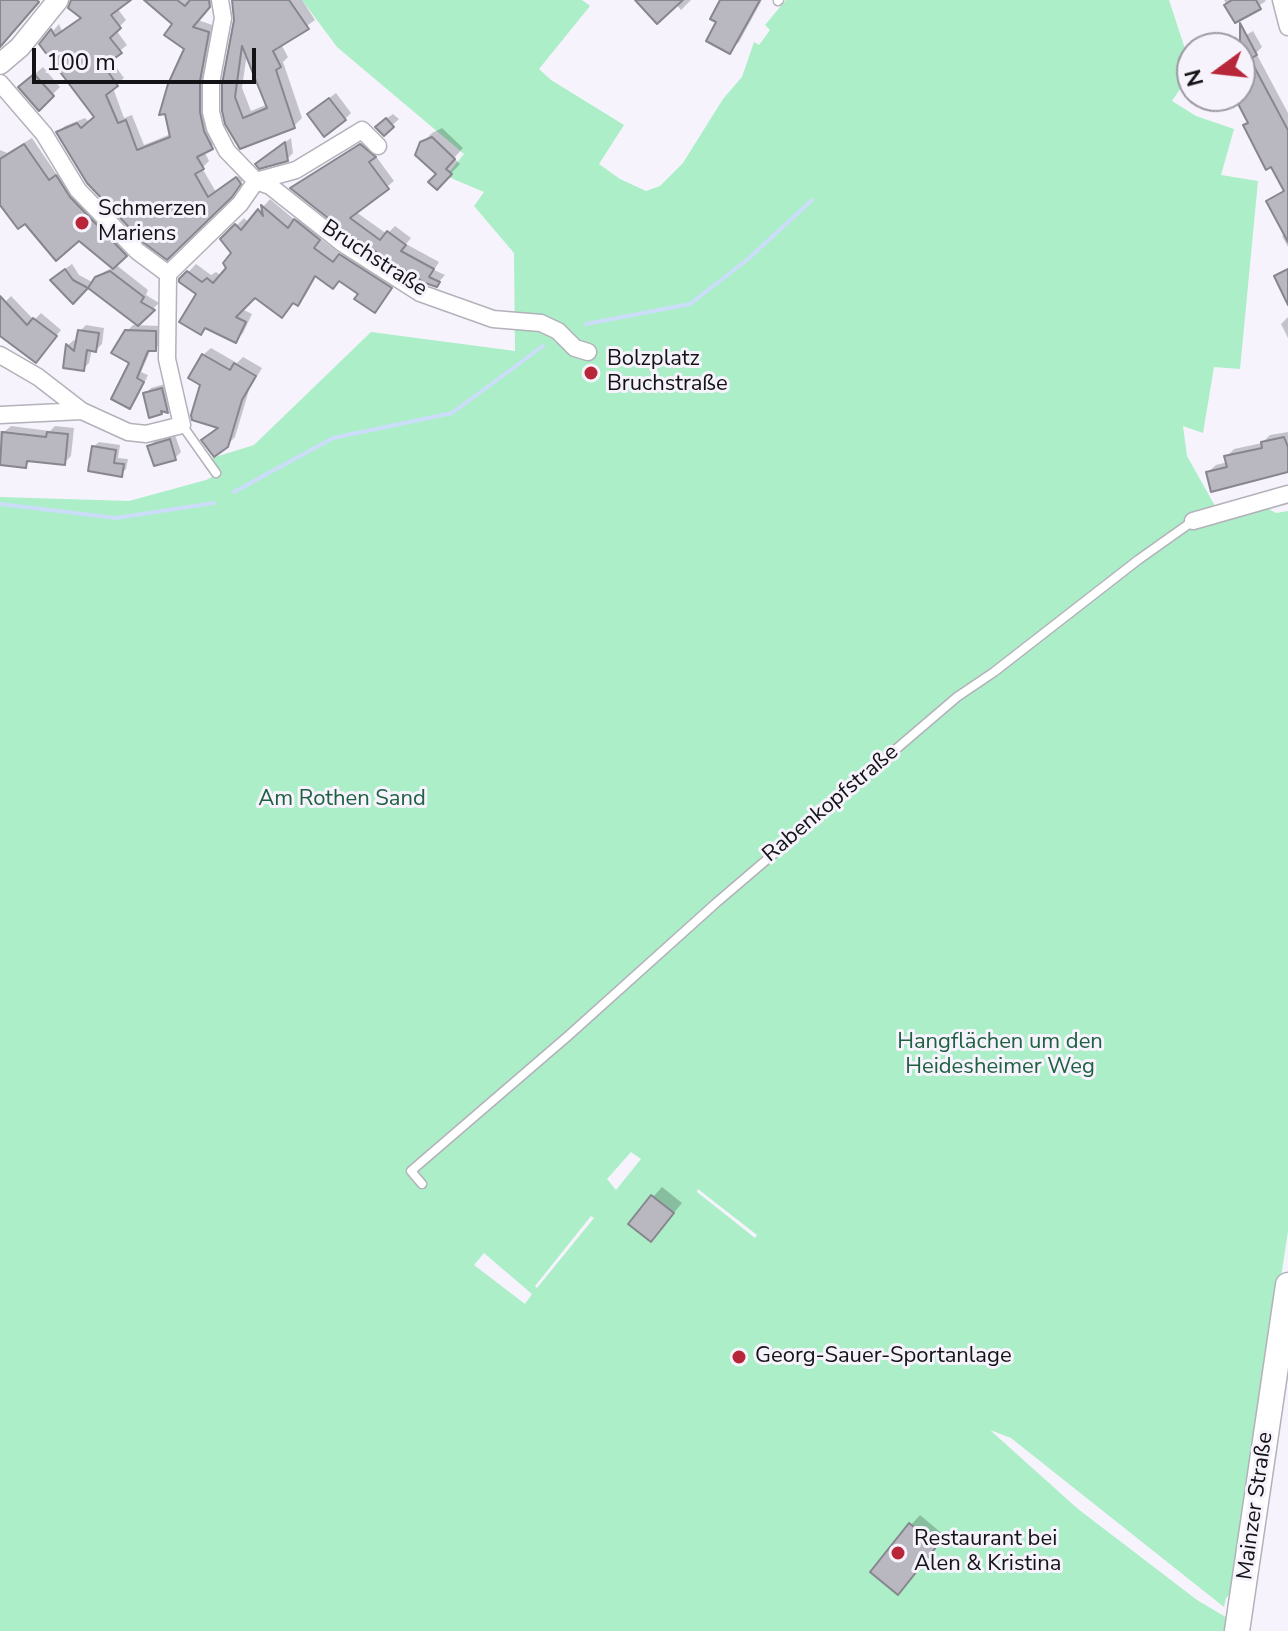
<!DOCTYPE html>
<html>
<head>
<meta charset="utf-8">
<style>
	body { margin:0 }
	#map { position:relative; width:1288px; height:1631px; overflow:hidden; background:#f6f3fd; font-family:"Nunito Sans",sans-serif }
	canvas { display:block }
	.north { position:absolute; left:1176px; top:32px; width:80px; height:80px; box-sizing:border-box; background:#f6f3fd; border:2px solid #9c99a1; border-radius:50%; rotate:255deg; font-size:22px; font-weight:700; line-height:32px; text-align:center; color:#141316 }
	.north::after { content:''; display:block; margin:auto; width:28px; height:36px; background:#b82639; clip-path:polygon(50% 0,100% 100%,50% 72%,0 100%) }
	.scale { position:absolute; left:32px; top:48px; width:224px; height:36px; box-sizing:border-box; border:4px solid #141316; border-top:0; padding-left:10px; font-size:24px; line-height:28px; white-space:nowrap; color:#141316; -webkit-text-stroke:6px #f6f3fd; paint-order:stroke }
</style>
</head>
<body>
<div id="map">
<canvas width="1288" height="1631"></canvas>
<div class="north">N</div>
<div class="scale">100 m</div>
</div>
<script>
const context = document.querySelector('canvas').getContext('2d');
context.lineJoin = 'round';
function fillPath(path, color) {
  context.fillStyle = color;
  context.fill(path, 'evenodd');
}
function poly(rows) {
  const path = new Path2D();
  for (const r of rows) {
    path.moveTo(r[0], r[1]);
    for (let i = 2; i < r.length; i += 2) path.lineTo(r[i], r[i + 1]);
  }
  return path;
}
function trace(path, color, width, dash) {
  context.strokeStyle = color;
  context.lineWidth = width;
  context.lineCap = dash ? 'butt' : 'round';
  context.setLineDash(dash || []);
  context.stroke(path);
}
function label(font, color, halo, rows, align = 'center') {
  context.font = font + ' "Nunito Sans",sans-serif';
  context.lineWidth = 6;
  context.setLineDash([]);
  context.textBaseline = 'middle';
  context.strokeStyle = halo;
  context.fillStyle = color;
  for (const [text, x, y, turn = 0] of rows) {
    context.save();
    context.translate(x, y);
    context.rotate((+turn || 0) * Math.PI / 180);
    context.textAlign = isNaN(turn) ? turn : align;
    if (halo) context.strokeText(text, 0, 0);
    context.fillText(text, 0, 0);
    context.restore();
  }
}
const green = poly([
	[302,0,582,0,590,6,539,69,551,80,624,125,599,164,620,179,646,191,660,186,683,163,723,99,742,77,754,42,759,45,770,30,765,25,786,0,1169,0,1189,61,1183,73,1186,80,1172,101,1196,116,1234,129,1221,175,1258,181,1240,369,1214,367,1203,433,1183,426,1187,456,1215,506,1212,521,1267,508,1276,513,1288,511,1288,1231,1234,1590,1226,1598,1224,1607,1011,1438,990,1430,1078,1509,1197,1600,1229,1619,1230,1631,0,1631,0,497,129,501,206,480,212,477,212,458,254,445,371,332,515,351,514,253,474,206,484,192,446,176,464,154,337,47],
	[631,1152,641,1159,616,1190,607,1179],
	[698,1189,757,1235,755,1238,697,1192],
	[591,1216,594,1218,537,1288,535,1286],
	[484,1253,532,1294,525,1304,474,1265]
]);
const shadow = poly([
	[73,0,127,0,117,8,126,20,116,30,127,45,110,59,124,78,113,88,124,118,132,115,144,145,171,134,186,49,175,24,147,0,214,0,198,20,215,26,219,140,204,151,209,161,202,168,216,192,244,172,246,176,238,188,167,257,58,132,65,126,85,118,89,122,96,117,42,44,59,24,62,31,83,17],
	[234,0,302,0,315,20,281,44,288,57,283,62,302,118,294,126,227,123,236,20],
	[247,53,268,104,251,111,242,88],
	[638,0,691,0,681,10,676,4],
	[722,0,762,0,739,42,729,52,719,21],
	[1224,0,1265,0,1266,1,1236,21],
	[1253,31,1262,47,1256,53,1288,113,1288,247,1282,236,1285,233,1269,201,1284,190,1236,96,1240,96,1240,48,1224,48],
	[43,67,60,87,39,108,29,79],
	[336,93,351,113,345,119,316,108],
	[393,114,399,119,384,133,383,121],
	[442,128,463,148,454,158,460,164,437,188,439,174,422,143,432,133],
	[32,138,57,175,64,170,133,248,115,264,148,290,146,295,159,303,138,323,88,286,73,301,58,274,72,264,79,275,94,283,104,272,114,267,79,238,25,221,0,202,0,150,7,153],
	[291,138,293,153,287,159,263,158],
	[368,138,381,149,375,155,394,181,356,212,387,234,395,226,411,238,406,244,439,262,434,270,445,275,436,285,293,187],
	[270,199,296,221,303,213,326,231,321,239,341,254,348,248,398,280,382,303,375,311,360,294,340,279,317,275,305,296,297,304,294,302,282,316,255,295,242,309,252,314,243,333,235,341,199,294,181,280,196,264,211,275,216,272,222,276,234,253,223,239,244,218,249,223],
	[11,296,34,320,41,313,61,330,41,354,0,333,0,297,5,302],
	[1288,317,1288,338,1281,324],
	[86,325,104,328,102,344,96,350,92,349,89,363,83,369,65,366,68,345,74,340,78,343,80,331],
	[133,325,162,326,161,343,155,349,151,349,141,372,148,375,136,400,130,406,132,363,126,332],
	[211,348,237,363,243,357,262,368,249,390,235,437,227,445,202,384,203,355],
	[168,383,173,405,167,411,164,410,161,412,145,394,151,388],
	[11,426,50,431,55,426,74,428,71,456,64,463,31,460,25,466,0,463,0,431,5,431],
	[1288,432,1288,471,1208,472,1216,465,1228,462,1226,457,1234,449,1262,443,1270,435],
	[175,435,181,452,175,458,149,446,156,440],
	[99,442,120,445,118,458,128,459,126,469,121,474,93,447],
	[662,1187,682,1203,660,1230,653,1197],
	[920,1515,945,1536,907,1583,911,1525]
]);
const stream = poly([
	[586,324,690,304,748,259,812,200],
	[234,492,333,438,452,413,543,346],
	[0,504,116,518,214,503]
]);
const building = poly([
	[0,0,37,0,39,2,0,47,0,0],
	[71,0,131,0,111,15,121,28,110,38,122,53,104,66,118,86,106,95,118,123,126,120,137,150,170,137,165,114,159,115,168,84,184,49,164,35,172,24,144,0,177,0,185,6,190,0,209,0,210,7,193,27,209,32,200,81,200,112,204,131,213,149,197,157,204,169,195,174,208,197,236,177,241,184,232,197,167,260,144,243,87,183,56,132,77,123,81,128,94,117,39,44,51,29,55,36,81,18,68,8,71,0],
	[232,0,289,0,309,29,273,51,281,67,276,70,295,128,240,149,225,124,222,111,222,84,234,20,232,0],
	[242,46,267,108,243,118,235,97,242,46],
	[635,0,683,0,657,24,635,0],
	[720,0,760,0,730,54,706,41,716,22,710,19,720,0],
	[1232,0,1256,0,1261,9,1235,23,1224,5,1232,0],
	[1240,23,1257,55,1250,59,1288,130,1288,242,1266,201,1284,191,1271,167,1266,170,1243,125,1248,123,1234,96,1240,96,1240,23],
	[34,74,54,96,39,111,18,87,34,74],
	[329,98,346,120,324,137,307,114,329,98],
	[386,118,394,127,384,136,375,127,386,118],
	[432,137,455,159,446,169,452,174,437,190,428,182,436,174,415,155,420,142,432,137],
	[285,142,288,161,259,169,255,164,285,142],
	[24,144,49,180,56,175,70,197,127,256,113,269,79,241,56,261,25,224,18,229,0,205,0,159,24,144],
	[360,144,376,157,369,162,389,189,350,218,380,240,387,231,406,245,401,251,434,269,429,277,440,282,437,287,425,283,348,234,290,188,360,144],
	[261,205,288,228,294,219,320,240,314,248,333,262,339,254,392,288,375,313,354,299,358,294,339,281,333,289,315,276,298,306,293,303,282,318,255,298,236,317,246,322,236,343,205,328,201,335,179,322,196,294,179,282,179,279,187,271,202,282,207,278,213,283,226,268,223,263,231,253,220,239,235,224,241,230,258,209,263,216,261,205],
	[65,269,73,280,88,288,73,304,50,280,65,269],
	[1288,269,1288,305,1274,276,1288,269],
	[110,271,144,297,141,302,155,310,138,326,88,288,95,277,110,271],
	[0,296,27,325,33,318,57,336,36,363,0,336,0,296],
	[78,330,99,333,96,352,87,350,84,371,63,368,66,344,74,351,78,330],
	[125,330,156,331,156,351,148,351,137,378,144,382,130,409,111,399,129,363,111,353,125,330],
	[202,354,230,370,234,363,256,376,242,400,228,447,214,457,201,440,218,428,192,420,191,415,200,385,188,378,202,354],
	[162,388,168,413,161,411,162,414,149,418,143,393,162,388],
	[2,432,46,437,47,432,68,434,65,465,27,461,26,468,0,465,2,432],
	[1284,437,1288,447,1288,472,1211,492,1206,472,1227,467,1224,456,1262,448,1261,442,1284,437],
	[170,439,176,460,154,466,147,446,170,439],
	[92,446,116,450,114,463,124,464,122,477,88,471,92,446],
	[651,1195,674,1213,651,1242,628,1224,651,1195],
	[909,1523,937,1546,898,1595,870,1572,909,1523]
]);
const service = poly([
	[778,1,779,0],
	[182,425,216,473],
	[422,1184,411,1171,568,1036,716,903,957,697,994,672,1138,560,1193,521]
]);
const minor = poly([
	[220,0,223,18,211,83,211,112,215,128,227,151,256,181,270,186,342,243,420,293,493,319,541,323,558,331,575,348,588,352],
	[1281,0,1288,27],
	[0,83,44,134,78,190,137,251,168,274],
	[256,181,296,170,362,130,378,146],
	[0,355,38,377,82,411,128,432,146,434,182,425,167,359,168,274,240,204,256,181],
	[0,415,82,411],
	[1193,521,1288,494]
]);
const tertiary = poly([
	[0,64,20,47,58,0]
]);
const secondary = poly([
	[1237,1631,1288,1285]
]);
const markers = [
	[82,223,8,"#b82639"],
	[591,373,8,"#b82639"],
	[739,1357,8,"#b82639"],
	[898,1553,8,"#b82639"]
];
const poiNames = [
	["Schmerzen",98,210],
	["Mariens",98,235],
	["Bolzplatz",607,360],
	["Bruchstraße",607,385],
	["Georg-Sauer-Sportanlage",755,1357],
	["Restaurant bei",914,1540],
	["Alen & Kristina",914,1565]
];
const streetNames = [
	["Bruchstraße",374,259,33],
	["Rabenkopfstraße",831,804,-40],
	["Mainzer Straße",1256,1506,-82]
];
const parkNames = [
	["Am Rothen Sand",342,800],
	["Hangflächen um den",1000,1043],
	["Heidesheimer Weg",1000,1068]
];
fillPath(green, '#abeec8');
fillPath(shadow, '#0003');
trace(stream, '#ccddf9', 4);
fillPath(building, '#b9b7c0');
trace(building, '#87858d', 2);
trace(service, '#b3b1ba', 11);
trace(minor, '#b3b1ba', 19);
trace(tertiary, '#b3b1ba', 23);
trace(secondary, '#b3b1ba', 27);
trace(service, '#fff', 8);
trace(minor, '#fff', 16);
trace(tertiary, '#fff', 20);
trace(secondary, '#fff', 24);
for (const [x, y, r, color] of markers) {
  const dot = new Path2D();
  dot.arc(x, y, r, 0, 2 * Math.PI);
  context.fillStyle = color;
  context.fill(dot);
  trace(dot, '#f6f3fd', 3);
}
label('22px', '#141316', '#f6f3fd', poiNames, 'left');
label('22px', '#141316', '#f6f3fd', streetNames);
label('22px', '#1f6041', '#f6f3fd', parkNames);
</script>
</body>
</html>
